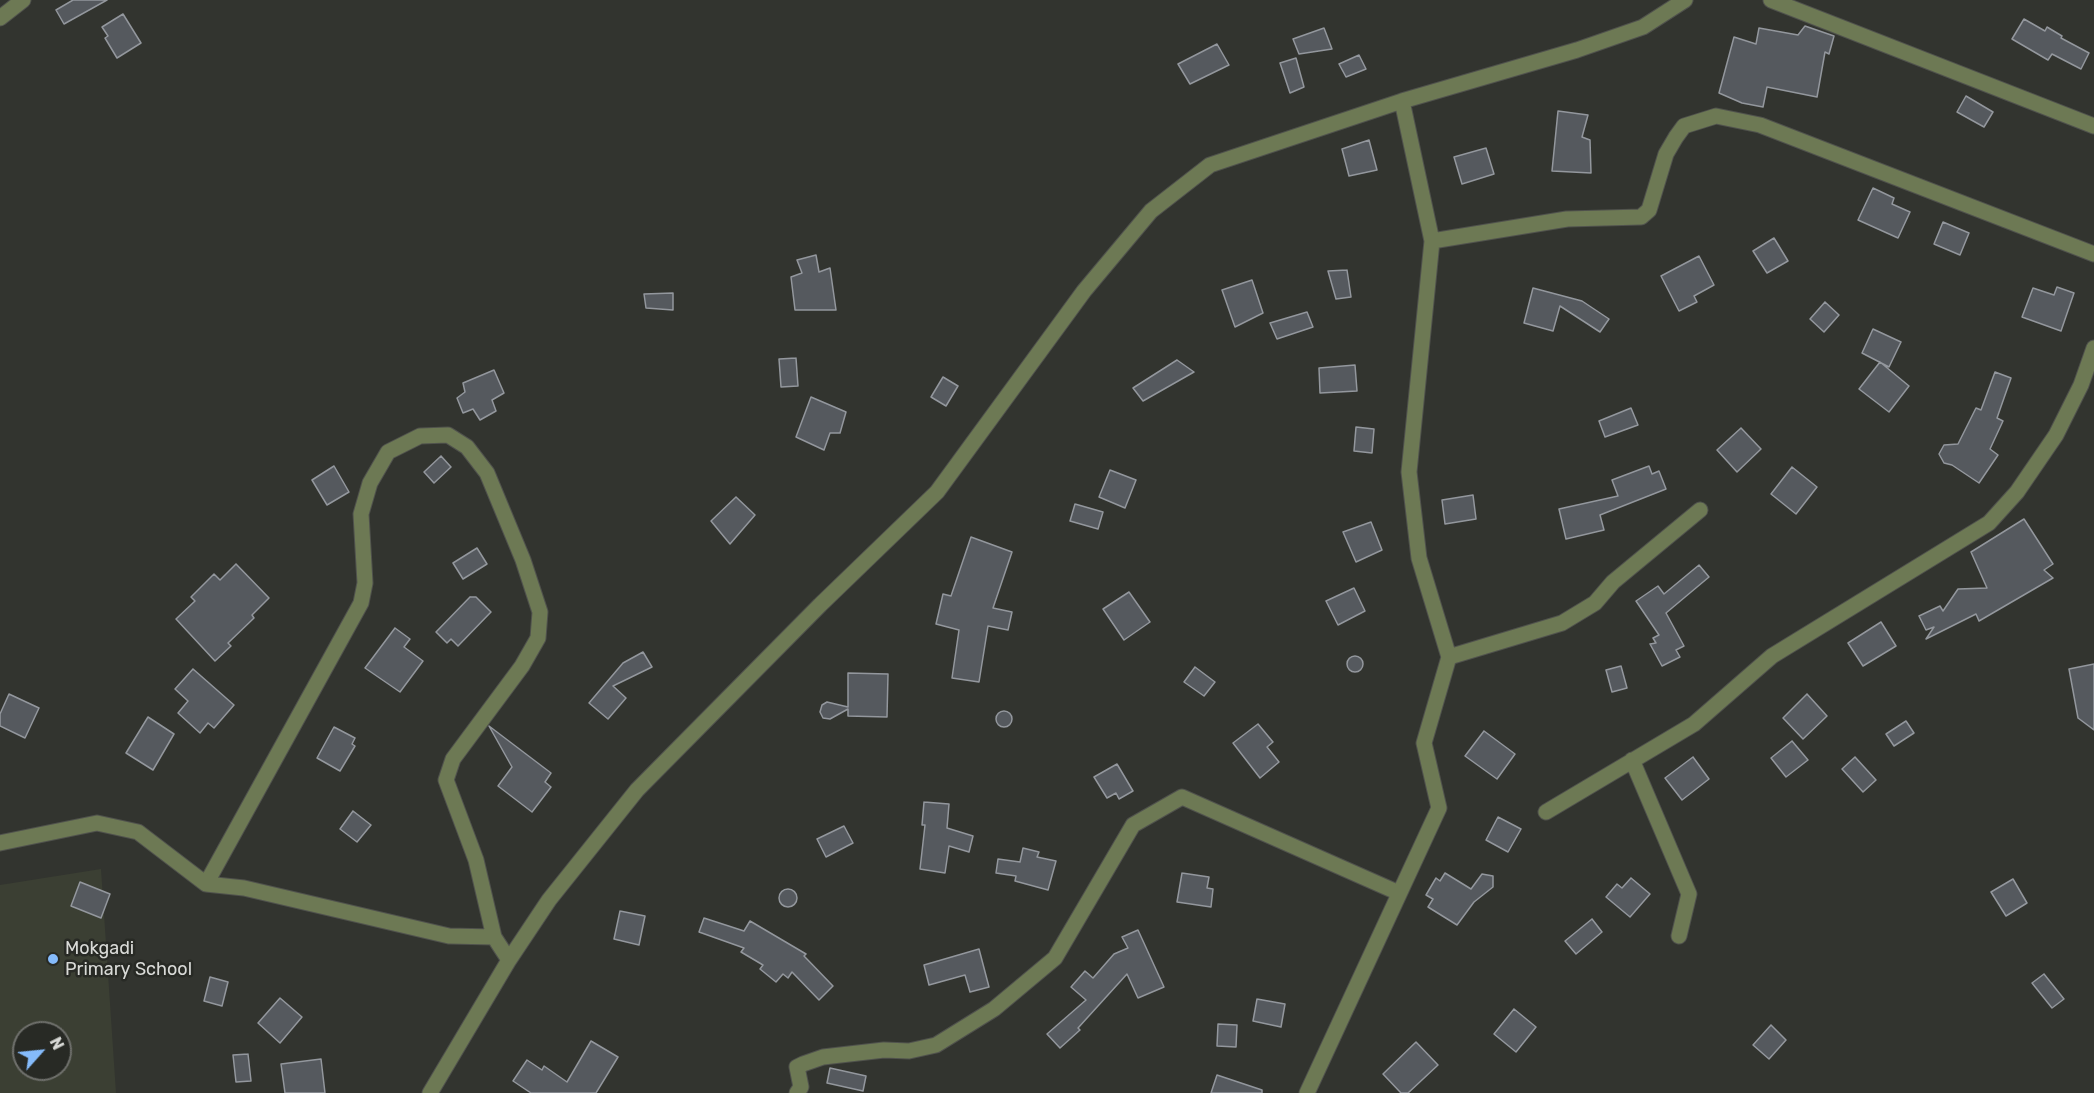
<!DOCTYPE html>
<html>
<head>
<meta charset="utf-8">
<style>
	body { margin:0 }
	#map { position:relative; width:2094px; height:1093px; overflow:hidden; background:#32342f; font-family:Rubik,sans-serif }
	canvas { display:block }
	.north { position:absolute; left:12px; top:1021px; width:60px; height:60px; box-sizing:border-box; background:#282a25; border:2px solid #6f706c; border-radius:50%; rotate:63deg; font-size:16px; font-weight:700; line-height:24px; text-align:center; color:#d9dad7 }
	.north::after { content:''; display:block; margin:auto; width:21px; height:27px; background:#85bbfb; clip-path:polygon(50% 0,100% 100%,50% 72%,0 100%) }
</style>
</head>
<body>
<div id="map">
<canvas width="2094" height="1093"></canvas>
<div class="north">N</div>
</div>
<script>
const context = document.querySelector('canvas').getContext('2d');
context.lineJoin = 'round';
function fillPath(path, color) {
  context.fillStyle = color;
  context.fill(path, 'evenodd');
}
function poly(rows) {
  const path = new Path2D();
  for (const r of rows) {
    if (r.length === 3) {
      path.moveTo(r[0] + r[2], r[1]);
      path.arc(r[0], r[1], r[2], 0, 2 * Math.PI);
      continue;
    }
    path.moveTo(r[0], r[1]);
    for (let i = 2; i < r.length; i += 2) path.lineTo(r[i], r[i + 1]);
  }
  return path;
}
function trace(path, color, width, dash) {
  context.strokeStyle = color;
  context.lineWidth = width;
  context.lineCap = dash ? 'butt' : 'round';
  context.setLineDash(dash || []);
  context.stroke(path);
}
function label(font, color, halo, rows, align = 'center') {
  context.font = font + ' Rubik,sans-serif';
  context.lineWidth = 5;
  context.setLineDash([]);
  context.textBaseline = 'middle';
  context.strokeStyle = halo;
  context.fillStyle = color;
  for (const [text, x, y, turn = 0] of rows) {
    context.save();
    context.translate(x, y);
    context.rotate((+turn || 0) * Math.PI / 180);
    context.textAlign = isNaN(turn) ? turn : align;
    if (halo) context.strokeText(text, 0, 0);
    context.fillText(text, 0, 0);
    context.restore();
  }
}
const built = poly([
	[101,869,116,1093,0,1093,0,885],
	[24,1033,60,1033,60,1069,24,1069]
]);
const building = poly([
	[73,0,107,0,64,24,56,10,73,0],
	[123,14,141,43,117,58,105,38,108,36,102,27,123,14],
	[2024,19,2045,31,2047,27,2062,36,2061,38,2089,53,2081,69,2052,54,2048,60,2012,39,2024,19],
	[1805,26,1834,36,1829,54,1825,52,1817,97,1767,87,1763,107,1742,103,1719,93,1734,37,1756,44,1759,28,1798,35,1805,26],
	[1324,28,1332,49,1299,54,1293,39,1324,28],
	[1217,44,1229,65,1190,84,1178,64,1217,44],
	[1359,55,1366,69,1346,77,1339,64,1359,55],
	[1296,58,1304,87,1290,93,1280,63,1296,58],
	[1966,96,1993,112,1984,127,1957,112,1966,96],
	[1558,111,1588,115,1582,137,1590,140,1591,173,1552,171,1558,111],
	[1369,140,1377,170,1349,176,1342,149,1369,140],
	[1486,148,1494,174,1462,184,1454,157,1486,148],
	[1873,188,1894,198,1892,204,1910,212,1898,238,1858,220,1873,188],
	[1943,222,1969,233,1960,255,1934,244,1943,222],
	[1774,238,1788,261,1767,273,1753,251,1774,238],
	[816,255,819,272,830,268,836,310,795,310,791,277,802,273,797,260,816,255],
	[1699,256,1714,285,1694,296,1697,302,1679,311,1661,276,1699,256],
	[1347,270,1351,297,1336,299,1328,271,1347,270],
	[1252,280,1263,313,1235,327,1222,290,1252,280],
	[2057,287,2074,293,2061,331,2022,317,2033,288,2054,295,2057,287],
	[1533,288,1582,301,1609,319,1600,332,1560,306,1553,331,1524,323,1533,288],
	[673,293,673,310,646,308,644,294,673,293],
	[1825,302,1839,315,1824,332,1810,319,1825,302],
	[1307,312,1313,327,1277,339,1270,323,1307,312],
	[1873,329,1901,342,1889,367,1862,353,1873,329],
	[796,358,798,386,781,387,779,359,796,358],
	[1177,360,1194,372,1143,401,1133,388,1177,360],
	[1880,362,1909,386,1889,412,1859,389,1880,362],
	[1355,365,1357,391,1320,393,1319,368,1355,365],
	[494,370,504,393,492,400,496,411,480,420,473,409,463,413,457,398,465,392,463,383,494,370],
	[1995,372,2011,378,1997,418,2003,421,1990,449,1998,455,1979,483,1952,465,1944,463,1939,454,1944,445,1958,444,1976,408,1981,410,1995,372],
	[943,377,958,386,946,406,931,397,943,377],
	[811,397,846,412,840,433,830,433,824,450,796,437,811,397],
	[1631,408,1638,425,1605,437,1599,421,1631,408],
	[1356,427,1374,429,1372,453,1354,451,1356,427],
	[1741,428,1761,449,1737,472,1717,450,1741,428],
	[441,456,451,467,434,483,424,472,441,456],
	[334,466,349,492,327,505,312,480,334,466],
	[1649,466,1652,474,1659,471,1666,489,1600,515,1604,530,1566,539,1559,509,1618,496,1612,480,1649,466],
	[1792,467,1817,487,1796,514,1771,494,1792,467],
	[1110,470,1136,480,1125,508,1099,497,1110,470],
	[1473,495,1476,519,1445,524,1442,500,1473,495],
	[736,497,755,515,730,544,711,521,736,497],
	[1075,504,1103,512,1098,529,1070,521,1075,504],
	[2024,519,2053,564,2044,570,2053,578,1979,621,1976,614,1926,639,1934,627,1926,630,1919,616,1940,606,1943,611,1958,589,1987,588,1971,552,2024,519],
	[1371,522,1382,550,1356,562,1343,532,1371,522],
	[971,537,1012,552,993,608,1012,612,1008,630,988,626,979,682,952,678,959,630,936,624,943,594,951,596,971,537],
	[477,548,487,564,463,579,453,563,477,548],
	[236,564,269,598,252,615,254,618,228,643,231,646,215,661,176,619,195,601,191,597,214,574,220,580,236,564],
	[1699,565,1709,577,1666,613,1684,646,1676,650,1680,657,1662,666,1650,644,1656,643,1653,638,1659,635,1636,601,1658,586,1664,594,1699,565],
	[1354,588,1365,611,1338,625,1326,601,1354,588],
	[1129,592,1150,622,1124,640,1103,609,1129,592],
	[470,597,476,597,491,612,458,646,451,639,447,643,436,632,470,597],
	[1881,622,1896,646,1863,666,1848,643,1881,622],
	[395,628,410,639,404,647,423,661,400,692,365,668,395,628],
	[643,652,652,667,613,686,626,698,608,719,589,703,623,663,643,652],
	[1355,664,8],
	[2094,664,2094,730,2078,718,2069,669,2094,664],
	[1621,666,1627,688,1612,692,1606,670,1621,666],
	[1195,667,1215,682,1204,696,1184,682,1195,667],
	[193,669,234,705,214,728,208,723,200,733,178,713,188,701,175,689,193,669],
	[848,673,888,674,887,717,848,716,848,709,830,719,823,718,820,712,822,705,827,702,848,707,848,673],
	[9,694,39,708,25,738,0,726,0,714,9,694],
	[1807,694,1827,716,1803,739,1783,718,1807,694],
	[1004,719,8],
	[148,717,174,734,153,770,126,753,148,717],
	[1906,721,1914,733,1894,746,1886,734,1906,721],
	[1258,724,1273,742,1267,747,1279,762,1260,778,1233,743,1258,724],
	[489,726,551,773,545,782,551,787,532,812,498,786,512,767,489,726],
	[334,727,355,738,352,744,355,746,340,771,317,758,334,727],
	[1484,731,1515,754,1497,779,1465,756,1484,731],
	[1792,741,1808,760,1786,777,1771,758,1792,741],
	[1693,757,1709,779,1682,800,1665,778,1693,757],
	[1855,757,1876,780,1863,792,1842,769,1855,757],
	[1117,764,1133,791,1119,799,1116,793,1107,798,1094,777,1117,764],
	[924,802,949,804,947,828,973,836,969,852,949,846,945,873,920,869,925,825,922,825,924,802],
	[353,811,371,825,357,842,340,829,353,811],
	[1498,817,1521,829,1508,852,1486,840,1498,817],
	[844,826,853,843,826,857,817,839,844,826],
	[1023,848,1039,852,1037,857,1056,861,1048,890,1015,881,1016,876,996,873,998,859,1020,862,1023,848],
	[1182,873,1209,877,1207,888,1213,889,1211,907,1177,902,1182,873],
	[1445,873,1471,889,1482,874,1493,876,1493,887,1474,902,1457,925,1428,907,1433,899,1426,895,1436,878,1440,881,1445,873],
	[1631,878,1650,894,1630,917,1606,897,1617,884,1622,888,1631,878],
	[2013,879,2027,903,2006,916,1991,892,2013,879],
	[80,882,110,894,101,918,71,906,80,882],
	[788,898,9],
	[620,911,645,916,639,945,614,939,620,911],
	[704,918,744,931,750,921,806,954,804,956,833,986,819,1000,792,972,788,978,783,974,776,982,760,969,763,965,741,952,744,948,699,932,704,918],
	[1592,919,1602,932,1576,954,1565,941,1592,919],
	[1138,930,1164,987,1138,998,1127,974,1078,1028,1080,1030,1060,1048,1047,1034,1086,1000,1071,987,1085,971,1093,978,1114,954,1128,948,1122,937,1138,930],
	[979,949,989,987,970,992,965,975,929,985,924,965,979,949],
	[2044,974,2064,999,2052,1008,2032,983,2044,974],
	[210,977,228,982,222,1006,204,1001,210,977],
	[280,998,302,1017,280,1043,258,1023,280,998],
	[1257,999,1285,1004,1281,1027,1253,1021,1257,999],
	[1514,1009,1536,1027,1516,1052,1494,1034,1514,1009],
	[1218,1024,1237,1025,1236,1047,1217,1046,1218,1024],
	[1771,1025,1786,1040,1769,1059,1753,1045,1771,1025],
	[591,1041,618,1057,596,1093,531,1093,513,1081,527,1060,542,1070,544,1066,567,1082,591,1041],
	[1416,1042,1438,1065,1408,1093,1401,1093,1383,1074,1416,1042],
	[248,1054,251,1081,236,1082,233,1055,248,1054],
	[321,1059,325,1093,285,1093,281,1064,321,1059],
	[830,1068,866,1076,863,1091,827,1083,830,1068],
	[1217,1075,1262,1090,1262,1093,1211,1093,1217,1075]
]);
const minor = poly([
	[1771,0,2094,126],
	[0,18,23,0],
	[1432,241,1567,219,1641,217,1649,210,1666,154,1676,137,1684,126,1716,116,1760,125,2094,254],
	[1449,657,1562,623,1595,603,1613,582,1700,510],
	[1632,760,1689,894,1679,936],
	[1546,812,1694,724,1772,656,1989,523,2017,492,2056,435,2081,385,2094,348],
	[0,843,97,823,138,832,206,884,244,888,449,936,494,937],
	[206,884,361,603,365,583,361,514,370,483,388,452,420,436,448,435,467,447,487,473,523,560,540,612,538,638,522,666,453,759,446,780,476,860,494,937,509,960],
	[430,1093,509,960,549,900,637,790,820,605,937,492,1084,291,1151,211,1210,165,1402,101,1577,50,1643,27,1685,0],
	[797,1093,801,1087,797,1067,803,1064,823,1057,884,1050,909,1051,936,1045,994,1009,1055,958,1133,825,1182,797,1399,893],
	[1307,1093,1439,808,1424,743,1449,657,1419,558,1409,472,1432,241,1402,101]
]);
const markers = [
	[53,959,6,"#85bbfb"]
];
const poiNames = [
	["Mokgadi",65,949],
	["Primary School",65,970]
];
fillPath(built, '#3b3f33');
fillPath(building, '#55595e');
trace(building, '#93979d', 1.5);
trace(minor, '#50524d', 17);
trace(minor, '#6d7954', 15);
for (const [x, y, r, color] of markers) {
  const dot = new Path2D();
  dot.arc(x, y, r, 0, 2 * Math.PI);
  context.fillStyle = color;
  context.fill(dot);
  trace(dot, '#282a25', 2);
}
label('18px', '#d9dad7', '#282a25', poiNames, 'left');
</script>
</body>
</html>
